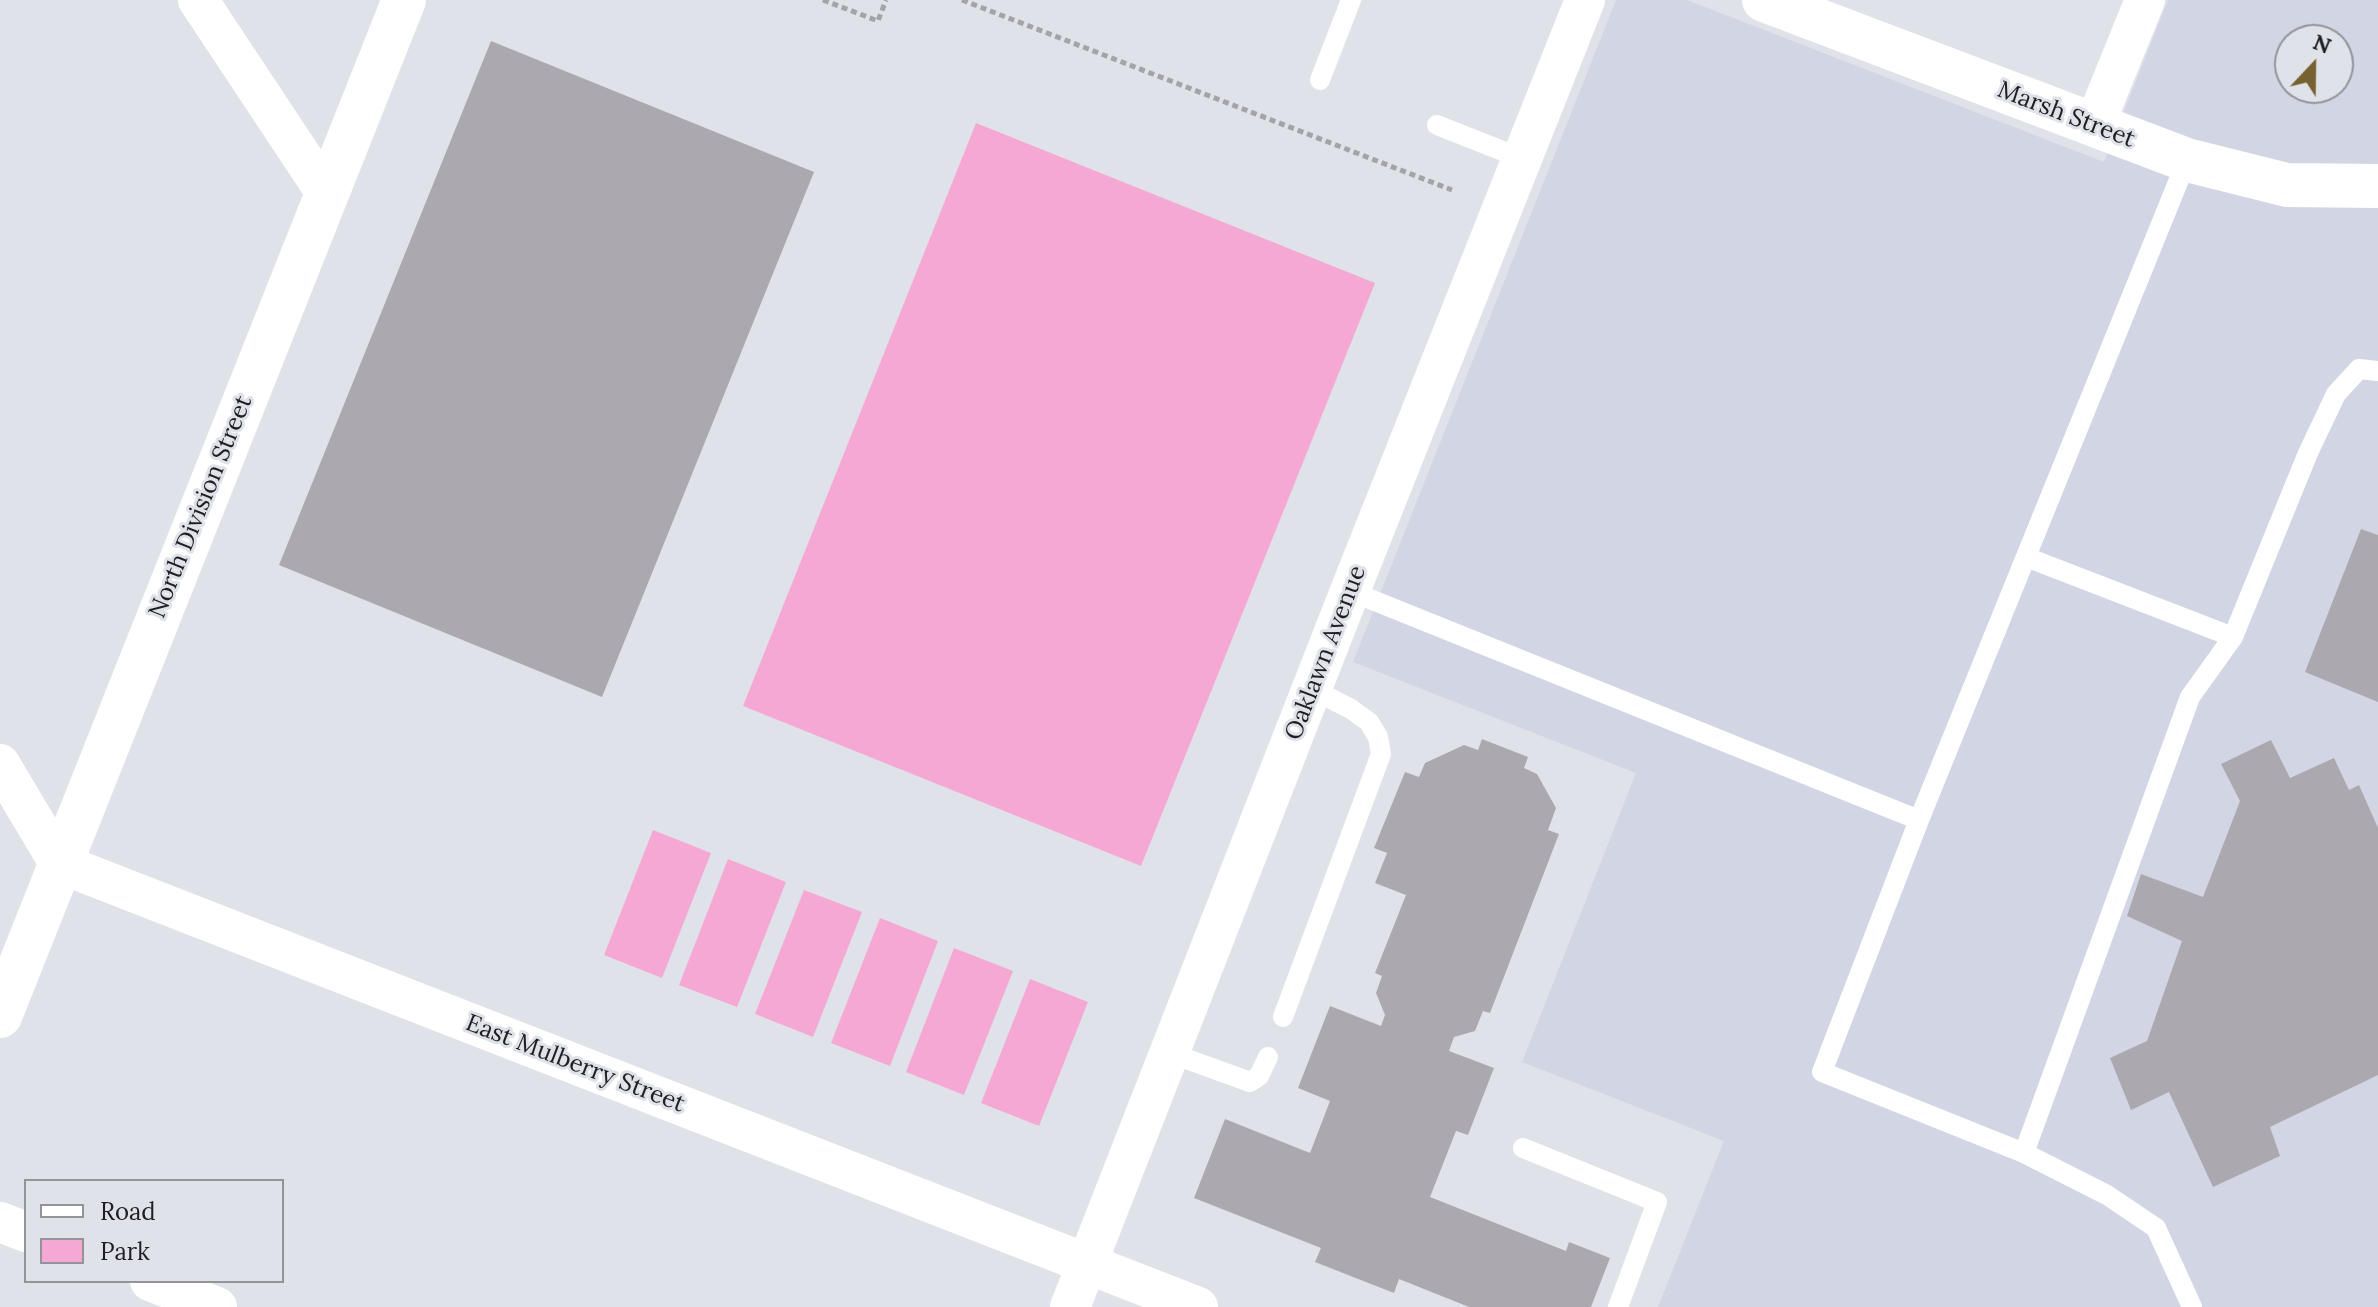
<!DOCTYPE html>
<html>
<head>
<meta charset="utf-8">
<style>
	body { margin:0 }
	#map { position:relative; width:2378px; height:1307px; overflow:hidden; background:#e0e2ea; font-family:Lora,serif }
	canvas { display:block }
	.legend { position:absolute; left:24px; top:1179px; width:260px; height:104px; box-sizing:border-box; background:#e0e2ea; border:2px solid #93949a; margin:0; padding:10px 14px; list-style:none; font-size:24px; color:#1f1f22 }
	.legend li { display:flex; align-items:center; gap:16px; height:40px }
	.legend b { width:40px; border:2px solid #93949a }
	.north { position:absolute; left:2274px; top:24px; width:80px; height:80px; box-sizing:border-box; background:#e0e2ea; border:2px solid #93949a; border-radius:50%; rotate:22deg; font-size:22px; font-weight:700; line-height:32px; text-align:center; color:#1f1f22 }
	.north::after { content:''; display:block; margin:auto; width:28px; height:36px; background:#786131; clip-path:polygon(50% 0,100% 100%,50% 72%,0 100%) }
</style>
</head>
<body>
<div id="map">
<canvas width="2378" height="1307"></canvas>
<ul class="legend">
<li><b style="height:10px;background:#fff"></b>Road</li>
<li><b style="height:22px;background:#f6a8d5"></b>Park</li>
</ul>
<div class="north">N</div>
</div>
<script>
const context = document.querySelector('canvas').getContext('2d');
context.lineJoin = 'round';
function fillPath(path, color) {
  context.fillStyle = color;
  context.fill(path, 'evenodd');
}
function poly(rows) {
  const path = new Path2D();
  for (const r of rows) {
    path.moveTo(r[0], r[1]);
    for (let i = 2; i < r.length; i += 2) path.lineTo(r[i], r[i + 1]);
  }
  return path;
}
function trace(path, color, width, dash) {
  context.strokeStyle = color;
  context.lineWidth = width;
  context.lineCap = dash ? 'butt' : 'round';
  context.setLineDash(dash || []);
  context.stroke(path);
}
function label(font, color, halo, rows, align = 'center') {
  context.font = font + ' Lora,serif';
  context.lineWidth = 6;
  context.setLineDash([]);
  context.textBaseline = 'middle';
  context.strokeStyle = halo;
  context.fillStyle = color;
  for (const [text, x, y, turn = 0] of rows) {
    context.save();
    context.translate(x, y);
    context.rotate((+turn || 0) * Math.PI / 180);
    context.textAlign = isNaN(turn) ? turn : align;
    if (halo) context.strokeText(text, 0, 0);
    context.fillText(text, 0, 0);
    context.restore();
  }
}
const built = poly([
	[1616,0,1687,0,2104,162,2168,0,2378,0,2378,1307,1658,1307,1724,1141,1522,1062,1636,773,1353,662],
	[2290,40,2338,40,2338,88,2290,88]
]);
const green = poly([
	[976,123,1375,283,1141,866,743,706],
	[653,830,711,853,662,978,604,955],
	[728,859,786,882,737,1007,679,985],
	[804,890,862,912,813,1037,755,1014],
	[880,918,938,941,890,1066,831,1043],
	[954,948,1013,971,964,1095,906,1072],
	[1030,979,1088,1002,1039,1126,981,1103]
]);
const building = poly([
	[491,41,814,172,602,697,279,565],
	[2361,529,2378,535,2378,702,2305,672],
	[1482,739,1528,757,1524,768,1537,774,1556,808,1548,830,1559,834,1490,1013,1483,1011,1475,1031,1454,1037,1449,1051,1494,1068,1468,1135,1456,1131,1430,1197,1566,1251,1569,1242,1610,1258,1591,1307,1469,1307,1399,1279,1394,1293,1315,1262,1321,1248,1194,1198,1225,1119,1310,1153,1330,1101,1298,1088,1330,1006,1381,1026,1385,1015,1376,993,1382,976,1375,973,1406,895,1375,883,1387,853,1374,848,1405,772,1419,777,1425,763,1464,745,1478,750],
	[2271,740,2290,778,2334,758,2349,790,2359,785,2378,828,2378,1075,2270,1127,2280,1156,2213,1187,2169,1092,2131,1110,2110,1058,2147,1041,2182,941,2127,916,2141,874,2203,897,2240,801,2221,764]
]);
const path = poly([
	[823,0,878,21,886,0],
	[962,0,1452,190]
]);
const service = poly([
	[1320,80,1351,0],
	[1437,125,1523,159],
	[2187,160,1919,820,1822,1072,2024,1153,2107,1195,2156,1228,2192,1307],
	[2026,557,2233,637,2308,453,2336,394,2359,369,2378,371],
	[1350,591,1919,820],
	[1283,1017,1381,754,1378,737,1369,722,1351,709,1312,689],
	[1170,1053,1250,1082,1259,1076,1268,1057],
	[1523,1148,1657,1202,1618,1307],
	[2024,1153,2190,697,2233,637]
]);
const minor = poly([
	[198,0,326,193],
	[2094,126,2145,0],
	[0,764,59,863,1198,1307],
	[0,1222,26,1232],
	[150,1281,217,1307],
	[1070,1307,1350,591,1585,0]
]);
const tertiary = poly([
	[1764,0,2187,160,2287,185,2378,186],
	[0,1016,404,0]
]);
const streetNames = [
	["Marsh Street",2066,115,21],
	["North Division Street",201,507,-68],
	["Oaklawn Avenue",1326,653,-69],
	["East Mulberry Street",575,1064,21]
];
fillPath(built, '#d2d5e4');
fillPath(green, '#f6a8d5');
fillPath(building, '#aca8af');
trace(path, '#a3a4aa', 5, [6, 4]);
trace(service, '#fff', 20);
trace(minor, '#fff', 40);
trace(tertiary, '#fff', 44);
label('24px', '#1f1f22', '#e0e2ea', streetNames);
</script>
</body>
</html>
